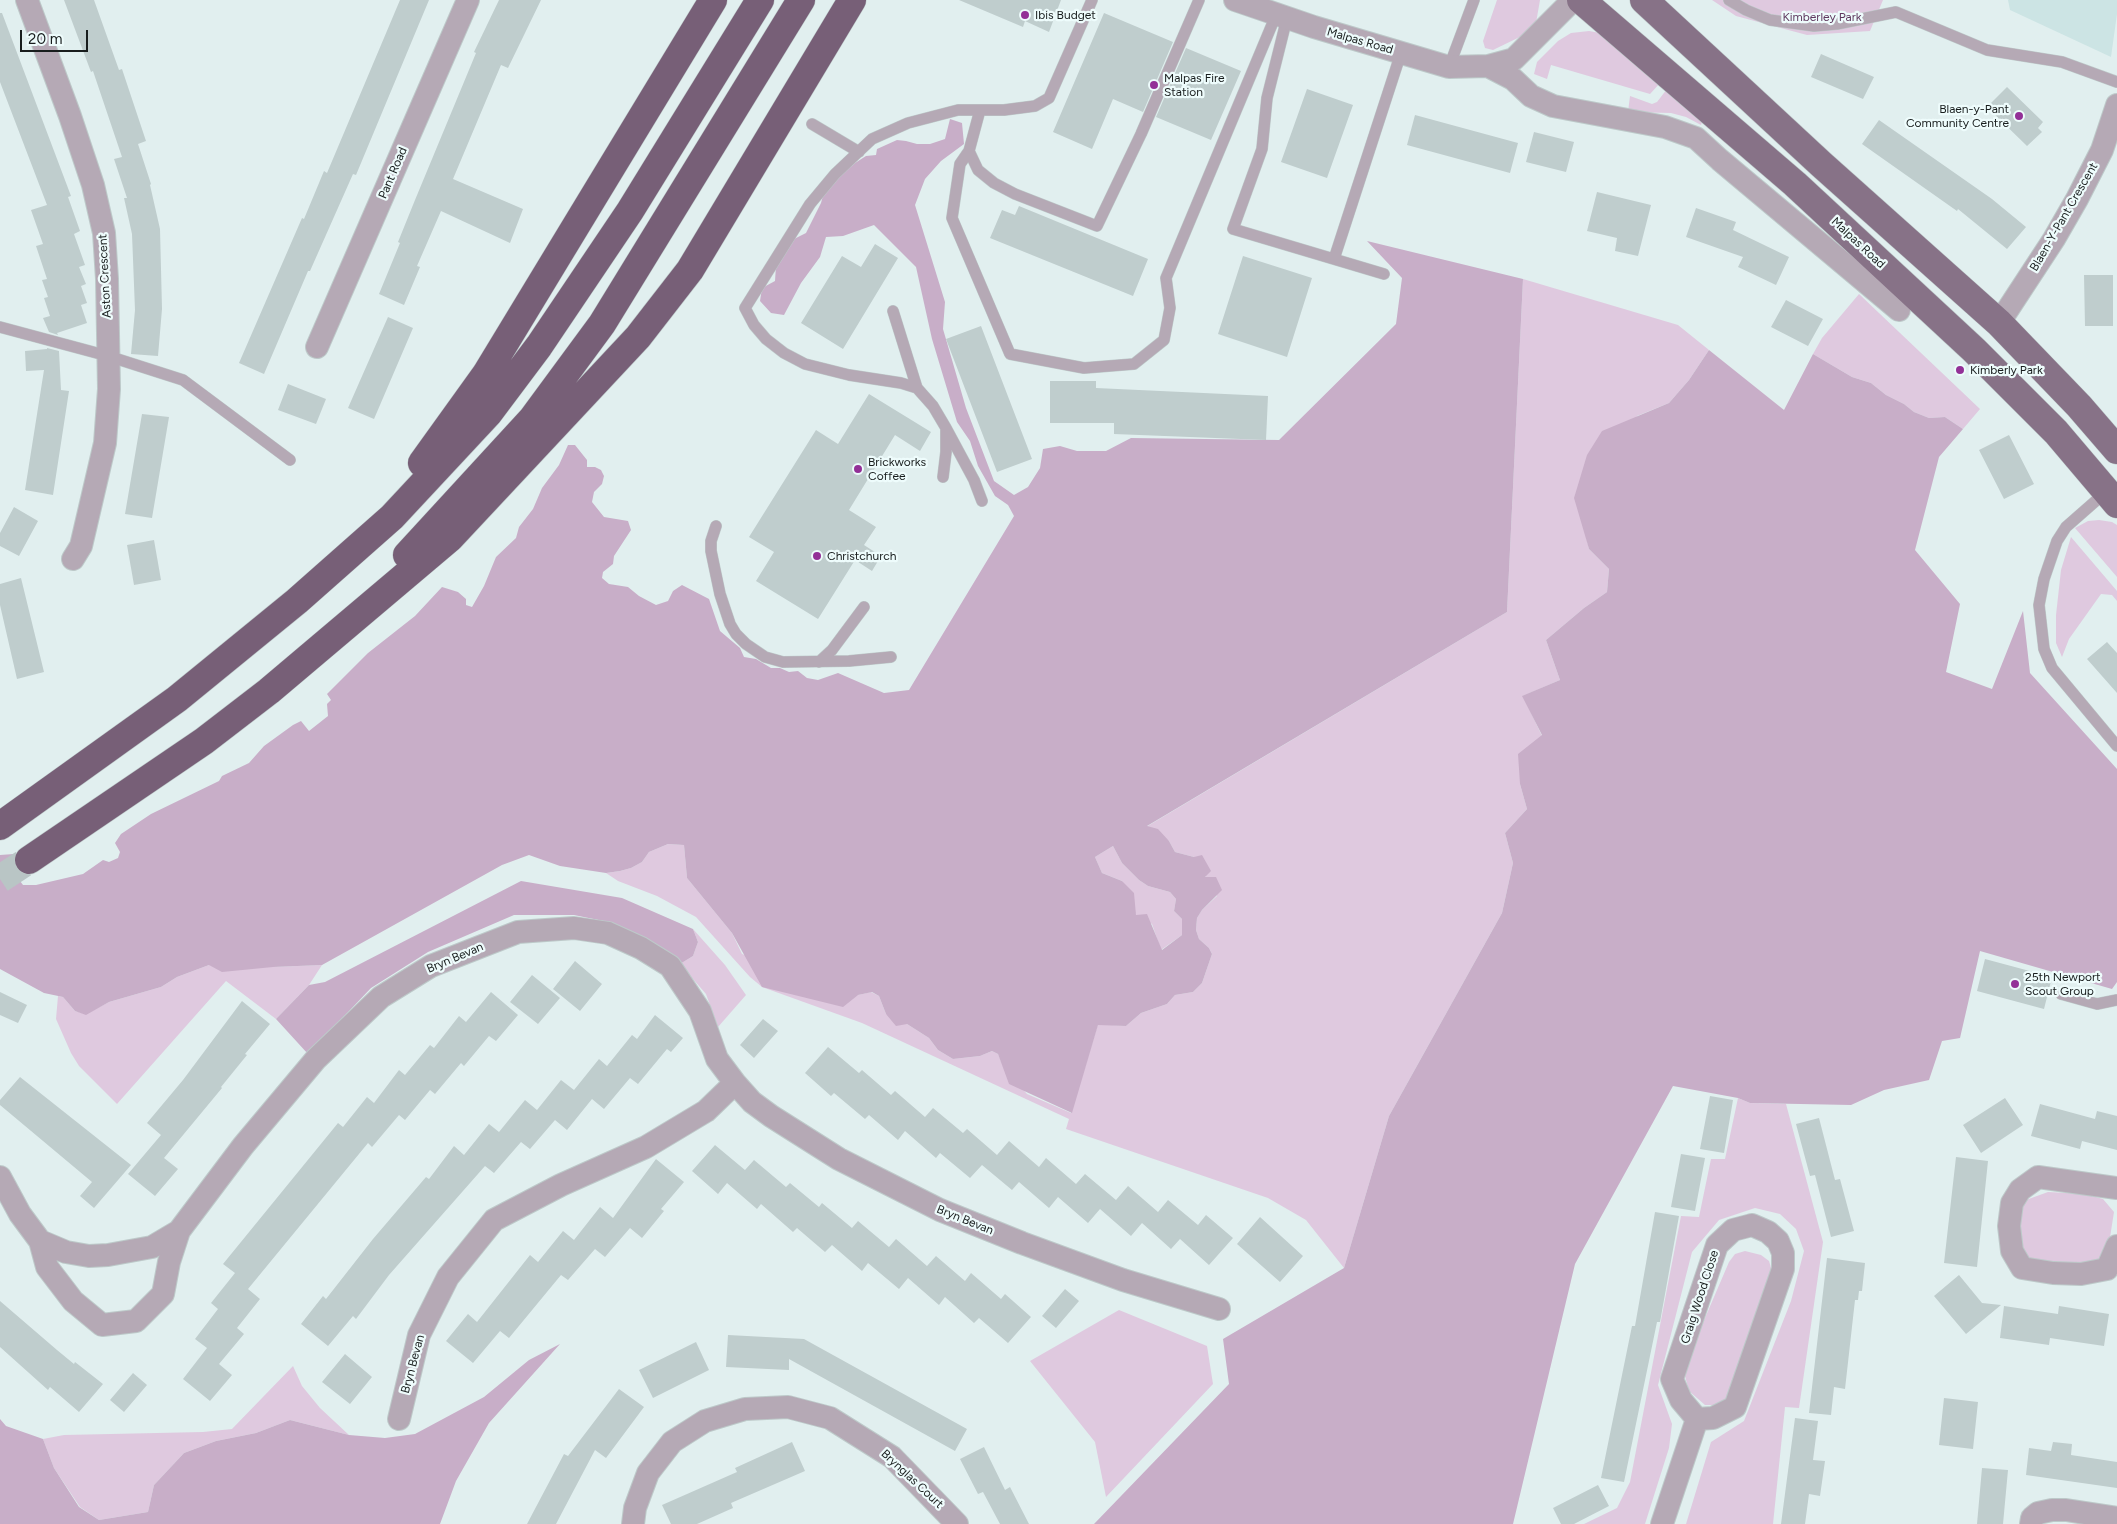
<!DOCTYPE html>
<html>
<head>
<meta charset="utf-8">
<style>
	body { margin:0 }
	#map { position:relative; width:2117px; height:1524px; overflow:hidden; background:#e1efef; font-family:Figtree,sans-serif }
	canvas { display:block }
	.scale { position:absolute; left:20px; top:30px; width:68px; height:22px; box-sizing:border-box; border:2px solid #181d1d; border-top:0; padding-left:6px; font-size:15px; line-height:18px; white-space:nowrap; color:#181d1d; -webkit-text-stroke:4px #eefcfc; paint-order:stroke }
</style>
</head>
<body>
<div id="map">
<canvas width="2117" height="1524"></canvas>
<div class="scale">20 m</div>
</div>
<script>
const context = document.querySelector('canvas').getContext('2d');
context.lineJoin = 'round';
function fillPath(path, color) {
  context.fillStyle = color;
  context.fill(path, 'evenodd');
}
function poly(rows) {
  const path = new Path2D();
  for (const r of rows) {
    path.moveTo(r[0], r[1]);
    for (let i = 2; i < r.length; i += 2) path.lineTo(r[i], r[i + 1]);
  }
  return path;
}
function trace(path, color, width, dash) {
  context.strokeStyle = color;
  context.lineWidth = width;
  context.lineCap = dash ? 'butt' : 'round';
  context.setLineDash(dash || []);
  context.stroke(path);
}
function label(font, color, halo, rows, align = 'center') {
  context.font = font + ' Figtree,sans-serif';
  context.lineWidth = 4.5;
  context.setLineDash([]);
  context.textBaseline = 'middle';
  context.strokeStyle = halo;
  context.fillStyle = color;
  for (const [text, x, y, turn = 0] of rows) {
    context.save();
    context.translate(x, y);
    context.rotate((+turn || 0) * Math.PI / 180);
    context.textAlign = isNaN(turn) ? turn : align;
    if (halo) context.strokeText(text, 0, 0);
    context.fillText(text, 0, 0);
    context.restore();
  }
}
const built = poly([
	[2008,0,2117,0,2117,14,2111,57,2010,10]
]);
const green = poly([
	[1497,0,1540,0,1536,23,1528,33,1493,50,1485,48,1483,41],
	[1712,0,1883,0,1870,31,1807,35,1736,16],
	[1589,31,1600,33,1661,82,1650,94,1551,65,1547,79,1534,74,1537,62,1558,41,1571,33],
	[1667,89,1703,119,1701,125,1686,117,1671,113,1628,112,1630,96,1652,104,1657,102],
	[1523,279,1678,325,1709,350,1689,380,1669,403,1637,416,1583,524,1589,549,1609,569,1607,592,1584,608,1546,640,1560,680,1523,696,1542,736,1520,784,1527,809,1505,833,1513,863,1502,913,1389,1116,1344,1268,1306,1220,1268,1198,1066,1129,1069,1119,862,1023,762,987,750,977,696,917,657,896,618,881,606,873,620,871,631,868,642,862,649,852,668,844,684,845,687,878,732,933,742,954,858,995,871,992,879,996,886,1014,907,1024,929,1038,938,1050,953,1059,980,1056,992,1051,998,1054,1004,1068,1027,1094,1071,1113,1098,1024,1126,1026,1141,1013,1167,1004,1175,995,1193,992,1202,983,1212,954,1209,948,1199,939,1196,930,1197,918,1202,910,1217,896,1194,857,1175,852,1169,841,1146,827,1507,612],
	[1859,294,1980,409,1963,429,1945,417,1929,418,1914,412,1904,404,1886,395,1871,383,1852,377,1813,354,1822,338],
	[2099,520,2112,522,2117,525,2117,577,2075,528,2088,521],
	[2071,537,2117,591,2117,601,2112,595,2101,594,2069,639,2062,657,2056,643,2056,615,2061,570],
	[1113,846,1122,863,1139,880,1148,886,1170,892,1176,899,1174,911,1182,919,1182,935,1161,950,1152,924,1136,915,1122,881,1102,873,1095,857],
	[693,929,725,965,746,995,718,1027,706,994,680,964,693,956,698,942],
	[209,965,273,967,322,965,309,985,276,1019,226,981,117,1104,79,1066,71,1053,56,1019,58,996,63,997,75,1011,86,1014,109,1002,161,987,177,977],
	[1738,1098,1750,1103,1786,1104,1823,1242,1799,1408,1785,1407,1773,1524,1686,1524,1711,1442,1744,1421,1791,1301,1804,1251,1796,1229,1780,1214,1755,1208,1719,1220,1692,1252,1658,1385,1672,1424,1669,1448,1645,1524,1584,1524,1617,1508,1630,1482,1681,1216,1699,1217,1711,1159,1725,1159],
	[2048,1192,2084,1194,2103,1199,2114,1212,2108,1250,2100,1260,2085,1265,2031,1261,2022,1253,2020,1212,2026,1200],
	[1745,1251,1761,1255,1769,1261,1772,1271,1725,1402,1716,1405,1705,1405,1689,1391,1685,1376,1696,1339,1729,1262,1735,1254],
	[1119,1310,1207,1346,1213,1384,1106,1497,1095,1442,1030,1361],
	[293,1366,302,1386,320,1408,349,1435,290,1420,256,1433,216,1441,184,1453,154,1485,148,1512,99,1520,80,1507,54,1468,43,1439,64,1435,203,1432,232,1429]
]);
const forest = poly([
	[950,119,962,123,964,144,941,161,925,179,915,205,945,302,943,329,966,408,994,481,1014,495,1028,487,1040,468,1043,449,1060,446,1077,451,1106,451,1131,438,1279,440,1396,324,1402,278,1367,241,1523,279,1507,612,1147,826,1158,829,1169,841,1175,852,1194,857,1202,855,1211,871,1205,877,1216,877,1222,890,1202,910,1197,918,1196,930,1199,939,1209,948,1212,954,1202,983,1193,992,1175,995,1167,1004,1141,1013,1126,1026,1098,1025,1072,1113,1009,1084,998,1054,992,1051,980,1056,953,1059,938,1050,929,1038,907,1024,896,1026,886,1014,879,996,872,992,858,995,843,1007,762,987,732,933,687,878,684,845,668,844,649,852,642,862,631,868,620,871,606,873,560,866,529,855,502,865,322,965,273,967,222,972,209,965,177,977,161,987,109,1002,86,1015,75,1011,63,997,44,993,0,969,0,855,14,854,22,870,17,877,23,885,36,885,83,874,103,860,109,862,118,858,120,852,115,843,121,834,151,814,219,781,222,776,249,763,264,746,293,725,301,721,309,731,328,716,327,704,331,700,327,694,368,653,415,616,442,587,458,592,466,599,466,605,472,607,484,586,496,557,516,538,519,527,533,509,542,488,559,465,568,445,575,445,587,460,587,467,595,467,601,470,604,476,602,484,594,492,592,502,604,517,628,521,631,530,614,556,613,564,603,572,602,578,609,584,628,587,639,596,656,605,668,601,673,591,682,585,709,599,720,631,740,648,744,657,756,659,771,668,780,668,789,672,798,671,807,678,818,680,838,673,884,693,909,690,1014,516,1008,505,995,496,978,466,970,441,957,422,932,339,916,267,874,225,843,236,826,237,820,257,801,283,784,315,771,313,760,301,762,288,775,281,776,266,786,243,806,233,821,203,825,188,855,163,866,156,876,155,877,149,897,140,906,141,917,144,930,144,945,139],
	[1113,846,1122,863,1139,880,1148,886,1170,892,1176,899,1174,911,1182,919,1182,935,1162,950,1147,914,1136,915,1134,893,1122,881,1102,873,1095,857],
	[1709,350,1784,410,1813,354,1852,377,1871,383,1886,395,1904,404,1914,412,1929,418,1945,417,1963,429,1939,457,1915,550,1960,604,1946,672,1992,689,2023,611,2030,673,2117,769,2117,982,2112,989,1980,951,1960,1038,1942,1041,1929,1080,1884,1090,1851,1105,1750,1103,1738,1098,1673,1086,1575,1264,1513,1524,1094,1524,1229,1384,1223,1339,1344,1268,1389,1116,1502,913,1513,863,1505,833,1527,809,1520,784,1518,754,1542,735,1522,696,1560,680,1546,640,1584,608,1607,592,1609,569,1589,549,1574,498,1587,455,1602,431,1669,403,1689,380],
	[521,881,622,898,693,929,698,942,693,956,680,964,608,922,574,915,514,915,428,952,371,988,308,1054,276,1019,309,985,325,982],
	[560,1344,489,1423,456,1481,440,1524,0,1524,0,1419,6,1426,43,1439,54,1468,79,1507,99,1520,148,1512,154,1485,184,1453,216,1441,256,1433,290,1420,349,1435,385,1438,415,1434,484,1397,529,1360]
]);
const building = poly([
	[64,0,94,0,119,70,122,69,146,141,138,144,151,184,150,185,160,229,162,309,158,356,131,354,135,310,132,234,124,198,127,198,114,159,122,157,93,71,91,72],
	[400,0,429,0,356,175,353,174,310,271,308,271,264,374,239,363,302,218,304,219,324,171,327,173],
	[499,0,541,0,508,68,501,65,453,179,523,209,510,243,441,211,417,266,420,267,404,305,379,294,400,243,398,242,415,200,476,53,474,52],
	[959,0,1061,0,1049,32,1025,21,1023,27],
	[0,13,2,13,71,196,68,197,80,231,74,234,85,265,79,267,86,284,81,286,87,303,81,305,87,323,57,333,58,335,49,332,43,318,50,316,44,298,48,297,42,280,47,279,36,246,43,244,31,210,47,205,0,82],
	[1104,13,1173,42,1143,112,1113,99,1092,149,1053,132],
	[1186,48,1241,71,1211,140,1156,117],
	[1821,54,1874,77,1863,99,1811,77],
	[2007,87,2043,122,2038,128,2042,132,2027,146,1987,107],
	[1307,89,1353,105,1327,178,1281,162],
	[1415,115,1518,143,1510,173,1407,145],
	[1879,120,1992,199,2026,227,2007,249,1958,209,1957,211,1862,144],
	[1534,132,1574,142,1566,172,1526,162],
	[1597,192,1651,205,1638,256,1615,251,1617,238,1587,231],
	[1019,206,1148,259,1133,296,990,238,1002,210,1015,215],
	[1696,208,1736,222,1733,230,1789,257,1776,285,1738,267,1743,257,1686,237],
	[875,244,898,258,843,349,801,323,842,256,861,267],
	[1243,256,1312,278,1287,357,1218,334],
	[2084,275,2113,275,2113,326,2085,326],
	[1786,300,1823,319,1808,346,1771,327],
	[388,317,413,328,374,419,348,408],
	[981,326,1032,459,997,472,946,339],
	[47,348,59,351,61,390,69,391,53,495,25,490,44,370,26,371,25,351,47,349],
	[1050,381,1096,381,1096,388,1268,396,1266,440,1114,434,1114,423,1050,423],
	[288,384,326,399,316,424,278,410],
	[869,394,931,432,920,451,895,435,849,510,876,527,864,545,881,556,872,571,855,560,818,619,756,581,774,552,749,537,816,430,838,444],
	[142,414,169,417,152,518,125,514],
	[2009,435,2034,484,2004,499,1979,450],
	[14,507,38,521,19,556,0,546,0,533],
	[154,540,161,580,134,585,127,545],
	[21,578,44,672,17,679,0,605,0,584],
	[2107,642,2117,653,2117,693,2087,659],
	[1985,959,2052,977,2044,1009,1977,991],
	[575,961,602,984,580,1011,553,989],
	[532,975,560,998,538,1024,510,1002],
	[0,992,27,1005,18,1023,0,1015],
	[491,992,518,1015,496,1041,489,1036,464,1066,461,1063,435,1094,430,1090,405,1120,399,1115,372,1147,368,1143,248,1289,260,1299,237,1328,244,1334,219,1364,232,1375,210,1401,183,1379,207,1348,195,1339,218,1309,211,1303,235,1273,223,1264,338,1123,343,1127,367,1097,374,1103,399,1070,405,1075,430,1045,434,1048,459,1016,466,1022],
	[242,1001,270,1024,245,1054,247,1055,221,1087,222,1088,164,1158,178,1169,155,1196,128,1174,161,1135,147,1123,183,1080],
	[655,1015,683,1038,671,1052,667,1049,638,1084,630,1078,604,1109,592,1099,567,1130,555,1120,530,1149,521,1142,494,1173,485,1166,389,1275,356,1319,353,1316,328,1346,301,1324,323,1296,326,1299,373,1239,426,1177,429,1179,454,1146,464,1155,489,1124,499,1132,525,1100,537,1110,561,1080,574,1090,599,1059,607,1066,632,1035,637,1039],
	[763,1019,778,1031,754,1058,740,1045],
	[828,1047,859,1073,862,1070,891,1095,895,1091,925,1117,933,1108,963,1133,967,1129,997,1155,1009,1141,1039,1167,1046,1158,1076,1184,1085,1174,1116,1200,1128,1186,1158,1212,1168,1200,1198,1225,1206,1215,1233,1238,1209,1265,1180,1239,1171,1249,1142,1223,1131,1236,1100,1209,1088,1223,1058,1197,1049,1208,1019,1182,1012,1190,982,1165,970,1178,940,1153,936,1158,905,1131,898,1140,869,1115,865,1119,834,1093,831,1096,805,1073],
	[20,1077,131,1165,94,1208,80,1196,92,1182,0,1105,0,1100],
	[1710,1096,1733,1100,1724,1153,1700,1149],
	[2005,1098,2023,1125,1981,1153,1963,1125],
	[2040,1104,2095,1119,2097,1111,2117,1116,2117,1150,2082,1141,2080,1149,2031,1136],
	[1819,1118,1835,1180,1840,1179,1854,1231,1831,1237,1815,1175,1810,1176,1796,1124],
	[715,1145,745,1170,754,1160,786,1187,790,1183,819,1207,822,1203,852,1228,858,1221,889,1247,896,1239,927,1266,936,1256,965,1281,971,1273,1001,1299,1005,1294,1031,1317,1008,1343,979,1318,974,1323,945,1297,939,1305,908,1278,899,1289,868,1263,862,1271,832,1245,825,1252,797,1228,793,1232,761,1204,757,1209,727,1183,718,1194,692,1171],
	[1681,1154,1705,1158,1695,1211,1671,1207],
	[1956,1157,1988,1161,1977,1267,1944,1263],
	[656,1159,684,1182,661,1209,664,1211,642,1238,630,1228,605,1257,595,1249,568,1280,561,1275,509,1338,500,1331,473,1363,446,1341,468,1314,477,1322,530,1255,538,1262,563,1231,574,1240,600,1207,613,1218],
	[1655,1212,1679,1216,1660,1322,1657,1322,1624,1482,1601,1478,1632,1326,1635,1326],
	[1260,1217,1303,1256,1280,1282,1237,1244],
	[1827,1258,1865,1263,1862,1291,1859,1291,1858,1300,1855,1300,1845,1389,1834,1387,1831,1415,1809,1413],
	[1959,1275,1982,1303,2001,1305,1966,1334,1934,1296],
	[1065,1289,1079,1301,1056,1328,1042,1316],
	[0,1301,57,1350,74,1364,75,1362,103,1384,79,1412,50,1387,48,1390,0,1347],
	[2004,1306,2058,1314,2059,1306,2109,1314,2104,1346,2050,1338,2049,1345,2000,1338],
	[728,1335,804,1339,967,1429,955,1451,789,1359,789,1370,726,1367],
	[696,1342,709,1370,653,1398,639,1370],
	[345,1354,372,1377,350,1404,322,1382],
	[133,1373,147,1385,124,1412,110,1400],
	[619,1389,644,1407,606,1458,595,1450,556,1524,527,1524,564,1454,568,1456],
	[1944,1398,1978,1402,1973,1449,1939,1445],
	[1795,1418,1818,1421,1813,1460,1825,1461,1820,1496,1809,1494,1805,1524,1781,1524],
	[792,1442,805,1471,731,1503,733,1508,697,1524,671,1524,662,1505,737,1472,735,1468],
	[2053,1442,2072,1444,2071,1455,2117,1462,2117,1488,2026,1475,2029,1448,2051,1451],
	[984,1447,1005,1490,1010,1487,1029,1524,1000,1524,983,1492,978,1494,960,1459],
	[1982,1468,2008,1470,2003,1524,1977,1524],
	[1598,1485,1609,1506,1574,1524,1561,1524,1553,1508]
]);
const motorwayTunnel = poly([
	[0,879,29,860]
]);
const service = poly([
	[1729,0,1746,10,1770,20,1814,26,1837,24,1896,12,1987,50,2062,62,2117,82],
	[1287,18,1267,98,1262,149,1233,229,1384,274],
	[1449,67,1474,0],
	[980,110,969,151,960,164,952,218,1010,354,1084,368,1134,364,1164,340,1170,308,1166,278,1276,15],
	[812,124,859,152],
	[969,151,978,170,994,183,1015,194,1097,226,1141,134,1199,0],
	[1334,259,1401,53],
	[893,311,917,388],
	[0,327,108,356,183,380,290,460],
	[943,477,946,452,946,430],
	[2107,491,2066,527,2057,541,2044,579,2039,605,2044,649,2052,668,2117,746],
	[982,501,974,480,946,428,933,406,917,388,901,383,849,375,805,364,784,353,766,339,754,325,745,308,810,204,835,174,872,139,908,123,958,110,1004,110,1035,106,1049,98,1092,0],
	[716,526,711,541,711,551,720,594,730,624,736,634,746,644,765,657,783,662,849,661,891,657],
	[819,662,832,650,864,607],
	[2061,994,2097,1004,2117,1000]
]);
const minor = poly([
	[27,0,70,116,93,185,104,233,107,279,109,389,105,443,81,546,73,559],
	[1235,0,1314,27,1449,67,1488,66,1514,59,1573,0],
	[1488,66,1513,79,1531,96,1553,106,1665,127,1696,138,1720,160,1899,310],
	[1999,323,2054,239,2077,199,2102,150,2117,105],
	[317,347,468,0],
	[0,1177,20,1214,40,1241,66,1252,89,1256,108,1255,152,1247,179,1231,243,1146,316,1059,381,997,431,966,518,932,574,928,608,933,641,948,670,966,700,1011,717,1059,735,1083,752,1102,771,1116,839,1159,940,1210,1022,1243,1123,1280,1219,1309],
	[2117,1188,2038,1177,2020,1190,2012,1203,2009,1226,2012,1251,2022,1268,2053,1273,2081,1274,2107,1269,2117,1246],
	[1752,1225,1768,1232,1778,1241,1783,1253,1783,1269,1735,1407,1713,1418,1697,1419,1681,1400,1672,1379,1717,1245,1733,1230,1752,1225],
	[40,1241,47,1267,73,1301,102,1325,136,1321,163,1294,169,1262,179,1231],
	[399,1419,419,1335,448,1277,494,1220,561,1185,646,1147,706,1111,735,1083],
	[633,1524,635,1508,648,1473,672,1442,705,1421,745,1409,788,1407,830,1418,892,1457,957,1524],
	[1662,1524,1697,1419],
	[2031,1524,2032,1518,2038,1513,2052,1510,2066,1510,2117,1518]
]);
const primary = poly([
	[1581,0,1795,184,1974,350,2056,432,2117,504],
	[1644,0,1821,164,1999,323,2079,406,2117,450]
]);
const motorway = poly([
	[422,463,486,374,713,0],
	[407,555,532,419,602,324,801,0],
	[0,826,177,699,297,601,392,517,488,414,539,346,630,211,760,0],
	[29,860,204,741,269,691,450,538,638,337,690,270,852,0]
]);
const markers = [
	[1025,15,5,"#933097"],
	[1154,85,5,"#933097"],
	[2019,116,5,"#933097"],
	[1960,370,5,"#933097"],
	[858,469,5,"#933097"],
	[817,556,5,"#933097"],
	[2015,984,5,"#933097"]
];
const poiNames = [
	["Ibis Budget",1035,15],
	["Malpas Fire",1164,78],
	["Station",1164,92],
	["Blaen-y-Pant",2009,109,"right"],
	["Community Centre",2009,123,"right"],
	["Kimberly Park",1970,370],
	["Brickworks",868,462],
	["Coffee",868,476],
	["Christchurch",827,556],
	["25th Newport",2025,977],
	["Scout Group",2025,991]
];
const parkNames = [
	["Kimberley Park",1822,17]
];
const streetNames = [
	["Malpas Road",1360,41,16],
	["Pant Road",393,173,-67],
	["Blaen-Y-Pant Crescent",2064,217,-60],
	["Malpas Road",1858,243,43],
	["Aston Crescent",105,276,-93],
	["Bryn Bevan",455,958,-23],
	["Bryn Bevan",965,1220,22],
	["Graig Wood Close",1700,1297,-72],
	["Bryn Bevan",413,1364,-75],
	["Brynglas Court",912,1479,43]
];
fillPath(built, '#cce4e4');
fillPath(green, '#dfc9df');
fillPath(forest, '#c8aec8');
fillPath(building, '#bfcdcd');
trace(motorwayTunnel, '#b9c5c5', 28, [28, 14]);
trace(service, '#bdc9c9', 12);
trace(minor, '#bdc9c9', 24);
trace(primary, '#bdc9c9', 29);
trace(motorway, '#bdc9c9', 29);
trace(service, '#b5a9b5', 11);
trace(minor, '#b5a9b5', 22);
trace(primary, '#877287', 28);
trace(motorway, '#775f77', 28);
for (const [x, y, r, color] of markers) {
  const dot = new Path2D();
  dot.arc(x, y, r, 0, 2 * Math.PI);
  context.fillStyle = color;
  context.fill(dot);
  trace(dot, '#eefcfc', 2);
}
label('12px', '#181d1d', '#eefcfc', poiNames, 'left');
label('12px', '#5f395f', '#eefcfc', parkNames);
label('12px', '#181d1d', '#eefcfc', streetNames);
</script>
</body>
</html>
